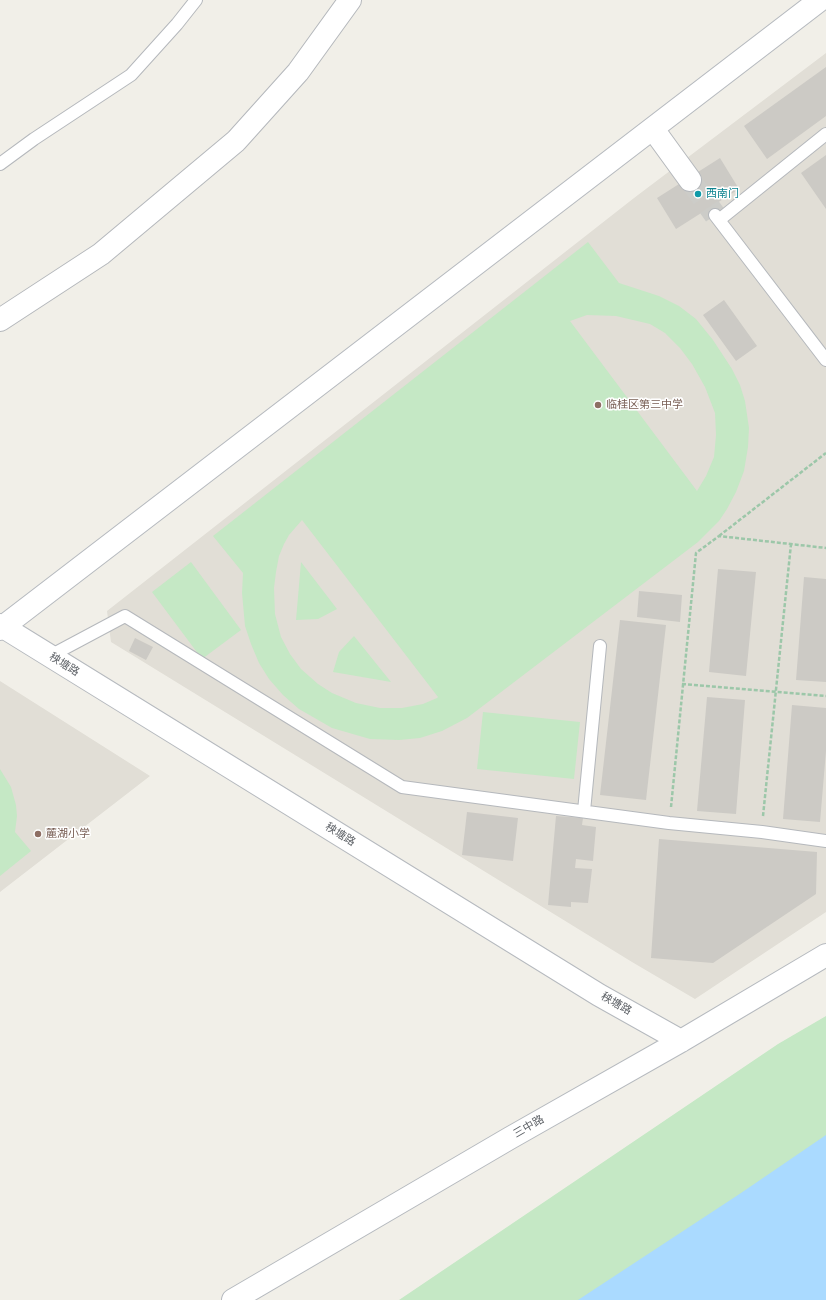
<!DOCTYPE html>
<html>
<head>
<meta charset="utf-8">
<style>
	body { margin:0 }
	canvas { display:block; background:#f1efe8 }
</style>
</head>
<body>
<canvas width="826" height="1300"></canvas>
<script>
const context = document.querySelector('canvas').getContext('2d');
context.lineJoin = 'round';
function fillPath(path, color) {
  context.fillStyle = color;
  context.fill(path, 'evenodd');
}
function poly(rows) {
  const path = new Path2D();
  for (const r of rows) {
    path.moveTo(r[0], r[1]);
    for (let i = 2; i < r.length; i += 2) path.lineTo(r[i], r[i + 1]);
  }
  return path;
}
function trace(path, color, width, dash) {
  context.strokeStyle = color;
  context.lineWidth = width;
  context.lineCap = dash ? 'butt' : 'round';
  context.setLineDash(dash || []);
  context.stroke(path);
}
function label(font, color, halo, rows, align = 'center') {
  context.font = font + ' "Roboto Condensed","Noto Sans SC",sans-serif';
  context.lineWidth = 3;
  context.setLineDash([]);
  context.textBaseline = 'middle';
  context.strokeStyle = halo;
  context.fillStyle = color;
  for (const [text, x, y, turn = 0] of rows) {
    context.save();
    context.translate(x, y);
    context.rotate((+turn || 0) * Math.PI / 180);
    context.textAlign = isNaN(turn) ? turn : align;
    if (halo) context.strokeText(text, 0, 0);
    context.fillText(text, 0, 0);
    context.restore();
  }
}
const education = poly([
	[826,53,826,912,695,999,632,962,111,642,107,611,634,198],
	[0,681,150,776,0,892]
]);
const green = poly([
	[588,242,619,283,659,296,679,306,696,319,713,340,732,369,740,385,745,401,749,428,748,447,744,471,736,492,727,509,719,521,698,542,467,718,442,731,420,738,399,740,370,739,332,728,299,709,283,695,269,679,259,663,251,644,245,626,242,593,243,573,213,536],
	[587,315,616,316,650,324,665,333,680,348,692,364,705,387,715,413,716,435,714,457,706,476,697,491,570,321],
	[302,520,438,697,437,698,423,704,402,708,380,708,356,703,332,693,318,684,301,669,290,654,281,637,275,614,274,588,276,572,279,556,284,544,289,535],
	[191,562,241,630,202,659,152,592],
	[301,562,337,609,318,619,296,620],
	[354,636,391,682,333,672,339,652],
	[483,712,580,722,574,779,477,769],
	[0,769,11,787,16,805,17,816,15,832,31,851,0,876],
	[826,1016,826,1300,399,1300,778,1044]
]);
const water = poly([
	[826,1135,826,1300,578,1300,741,1193]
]);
const building = poly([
	[826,67,826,116,767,159,744,126],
	[826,155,826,209,801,173],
	[720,158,739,189,676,229,657,198],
	[724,300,757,346,736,361,703,315],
	[718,569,756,572,746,676,709,672],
	[804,577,826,579,826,682,796,680],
	[639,591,682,595,680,622,637,617],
	[620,620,666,625,646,800,600,795],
	[135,638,153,647,146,660,129,651],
	[707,697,745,700,736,814,697,811],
	[792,705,826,708,826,751,820,822,783,819],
	[467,812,518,818,513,861,462,855],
	[556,816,583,818,582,825,596,827,593,861,576,859,575,868,592,869,588,903,571,902,571,907,548,905],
	[659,839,817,852,816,894,713,963,651,958]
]);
const minorTunnel = poly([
	[690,180,715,215]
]);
const path = poly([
	[719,536,826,453],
	[682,684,826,696],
	[671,807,696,553,719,536,826,548],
	[763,816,791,544]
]);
const service = poly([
	[0,164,34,139,131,75,177,24,196,0],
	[715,215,826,360],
	[719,220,826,134],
	[50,656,125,616,402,787,669,823,762,832,826,841],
	[584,811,600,646]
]);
const minor = poly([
	[653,129,690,180],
	[0,320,101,254,236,141,298,72,350,0]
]);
const secondary = poly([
	[0,625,599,995,681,1041],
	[0,629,820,0],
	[233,1300,510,1138,681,1041,826,955]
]);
const markers = [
	[698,194,4,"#0f9aa8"],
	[598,405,4,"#8d6e63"],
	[38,834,4,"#8d6e63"]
];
const cultureNames = [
	["西南门",706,194]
];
const educationNames = [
	["临桂区第三中学",606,405],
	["麓湖小学",46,834]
];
const streetNames = [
	["秧塘路",64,665,32],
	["秧塘路",340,835,32],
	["秧塘路",616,1004,30],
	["三中路",529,1127,-30]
];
fillPath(education, '#e1ded6');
fillPath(green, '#c5e8c5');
fillPath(water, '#aadaff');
fillPath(building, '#cccac5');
trace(minorTunnel, '#ccccc8', 22, [22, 11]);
trace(service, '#b5b8bc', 14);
trace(minor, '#b5b8bc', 24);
trace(secondary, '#b6babf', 24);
trace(path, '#9cc7a9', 2.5, [4, 2]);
trace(service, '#fff', 12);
trace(minor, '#fff', 22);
trace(secondary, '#fff', 22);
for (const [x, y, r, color] of markers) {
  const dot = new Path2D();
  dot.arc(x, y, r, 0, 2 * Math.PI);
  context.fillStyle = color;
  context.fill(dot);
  trace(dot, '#fff', 1.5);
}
label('11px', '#0d838f', '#fff', cultureNames, 'left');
label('11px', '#785e54', '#fff', educationNames, 'left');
label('11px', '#5f6368', '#fff', streetNames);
</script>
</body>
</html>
